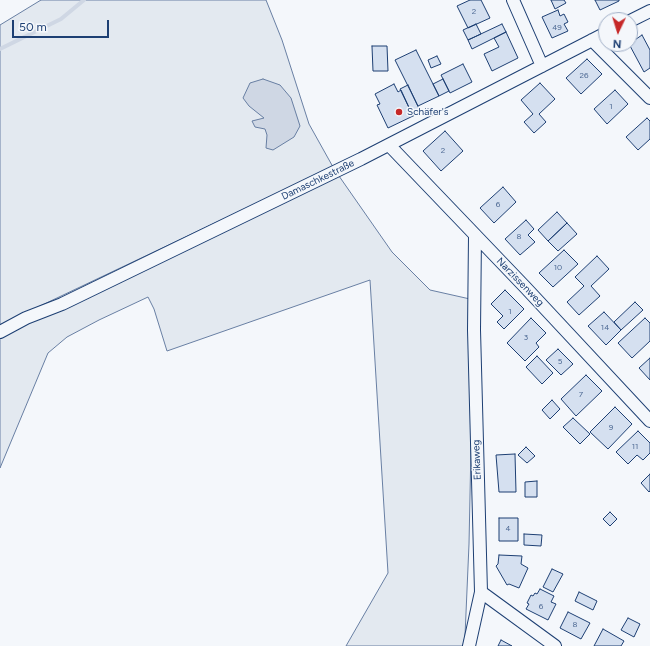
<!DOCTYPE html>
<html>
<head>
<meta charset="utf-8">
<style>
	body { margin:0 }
	#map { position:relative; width:650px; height:646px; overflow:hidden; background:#f4f7fb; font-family:Figtree,sans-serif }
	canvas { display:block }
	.north { position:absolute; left:598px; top:12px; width:40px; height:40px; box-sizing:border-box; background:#f4f7fb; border:1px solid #9eadc5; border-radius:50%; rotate:184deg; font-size:11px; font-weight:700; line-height:16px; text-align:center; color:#1d3f73 }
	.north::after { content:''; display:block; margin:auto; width:14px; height:18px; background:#c62828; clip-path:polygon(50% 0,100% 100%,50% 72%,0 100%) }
	.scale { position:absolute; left:12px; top:20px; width:97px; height:18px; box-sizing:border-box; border:2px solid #1d3f73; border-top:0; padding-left:5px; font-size:12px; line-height:14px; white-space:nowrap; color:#1d3f73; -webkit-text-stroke:3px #f4f7fb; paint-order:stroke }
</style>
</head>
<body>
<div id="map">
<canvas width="650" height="646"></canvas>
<div class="north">N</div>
<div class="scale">50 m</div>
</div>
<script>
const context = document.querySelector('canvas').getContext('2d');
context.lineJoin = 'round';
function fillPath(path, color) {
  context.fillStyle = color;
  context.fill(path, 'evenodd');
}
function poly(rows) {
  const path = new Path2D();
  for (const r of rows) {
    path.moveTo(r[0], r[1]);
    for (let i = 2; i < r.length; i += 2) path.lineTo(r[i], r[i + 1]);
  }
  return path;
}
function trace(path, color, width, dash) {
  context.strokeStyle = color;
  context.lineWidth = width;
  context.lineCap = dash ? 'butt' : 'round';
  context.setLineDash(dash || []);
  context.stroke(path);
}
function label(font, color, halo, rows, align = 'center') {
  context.font = font + ' Figtree,sans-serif';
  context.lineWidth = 3;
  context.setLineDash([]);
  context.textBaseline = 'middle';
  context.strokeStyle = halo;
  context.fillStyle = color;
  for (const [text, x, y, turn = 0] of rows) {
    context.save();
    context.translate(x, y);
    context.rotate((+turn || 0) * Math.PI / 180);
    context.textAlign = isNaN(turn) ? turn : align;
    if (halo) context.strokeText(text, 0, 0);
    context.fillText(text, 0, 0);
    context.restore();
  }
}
const green = poly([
	[41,0,266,0,282,40,309,124,333,167,0,325,0,25,41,0],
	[339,176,392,252,430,290,470,299,472,399,469,544,465,636,463,646,346,646,388,573,370,280,167,351,154,309,148,297,99,320,67,337,48,353,0,468,0,337,339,176]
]);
const water = poly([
	[263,79,280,85,291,98,300,126,294,137,273,150,266,148,267,135,265,129,255,127,252,121,264,118,249,106,243,98,250,83,263,79]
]);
const stream = poly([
	[0,49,61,19,84,0]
]);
const building = poly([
	[470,0,481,0,490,18,468,28,457,6,470,0],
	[551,0,564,0,566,3,555,9,551,0],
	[595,0,619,0,619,1,600,10,595,0],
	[558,10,560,16,564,14,568,22,564,24,568,31,552,38,542,17,558,10],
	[476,24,481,34,468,40,463,30,476,24],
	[502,24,506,32,472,49,468,40,502,24],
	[506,32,518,58,492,71,484,54,499,47,494,38,506,32],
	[642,35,650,50,650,68,644,72,629,44,642,35],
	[372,46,387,46,388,71,373,71,372,46],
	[416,50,439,96,418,106,395,60,416,50],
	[437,56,441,64,431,68,428,60,437,56],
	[587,59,602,74,581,94,566,78,587,59],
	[463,64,472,82,450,93,441,75,463,64],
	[443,79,449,91,439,96,433,84,443,79],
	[540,83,555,99,539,114,546,122,534,133,524,122,533,114,521,100,540,83],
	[394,84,398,92,401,90,413,116,388,128,377,105,380,104,375,94,394,84],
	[408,85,421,113,413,116,400,89,408,85],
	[615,90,628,104,607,124,594,109,615,90],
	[647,118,650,121,650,139,638,150,626,137,647,118],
	[445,131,463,151,441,171,423,151,445,131],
	[503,187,516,202,494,223,480,208,503,187],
	[557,212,567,223,548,241,538,230,557,212],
	[526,220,534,229,528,235,535,242,520,255,505,239,526,220],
	[567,223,577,234,558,251,548,241,567,223],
	[564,250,578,264,553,287,539,273,564,250],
	[597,256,609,269,591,286,600,296,579,315,567,302,584,286,575,277,597,256],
	[505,290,524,309,504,329,497,322,503,316,491,304,505,290],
	[635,302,643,310,621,330,614,322,635,302],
	[604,312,621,330,606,345,588,326,604,312],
	[531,318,546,333,536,343,539,347,525,361,507,343,531,318],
	[645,318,650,323,650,341,632,358,618,343,645,318],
	[558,349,573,364,561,375,546,360,558,349],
	[537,356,553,373,542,384,526,367,537,356],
	[650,358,650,380,639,368,650,358],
	[586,375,602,391,576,416,561,399,586,375],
	[552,400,560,409,550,419,542,410,552,400],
	[615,407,632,424,608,449,590,432,615,407],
	[573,418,590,434,580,444,563,427,573,418],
	[638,431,650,443,650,453,643,460,637,455,628,464,616,452,638,431],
	[526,447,535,456,527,463,518,455,526,447],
	[515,454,516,492,499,492,496,455,515,454],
	[650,474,650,491,649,492,641,483,650,474],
	[537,481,537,497,525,497,525,482,537,481],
	[610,512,617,519,610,526,603,519,610,512],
	[499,518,518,518,518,541,499,541,499,518],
	[524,534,542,535,541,546,524,545,524,534],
	[499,555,522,556,521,564,528,568,519,588,509,584,507,585,496,566,498,564,499,555],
	[552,569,563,574,553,592,543,587,552,569],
	[540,589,554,596,551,602,556,604,548,620,526,609,529,604,527,603,531,595,533,596,535,593,537,594,540,589],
	[579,592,597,601,593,610,575,601,579,592],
	[568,612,590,623,581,639,560,628,568,612],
	[628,618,640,624,634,637,621,630,628,618],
	[603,629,624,641,621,646,594,646,603,629],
	[501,640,512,646,498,646,501,640]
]);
const minor = poly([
	[513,0,542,66],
	[630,21,650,11],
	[592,40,650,98],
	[389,145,525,287,650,421],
	[0,332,26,318,62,304,361,159,606,33],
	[481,592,555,646],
	[469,646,481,592,474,330,475,236]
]);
const markers = [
	[399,112,4,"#c62828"]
];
const numberNames = [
	["2",474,12],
	["49",557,28],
	["26",584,76],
	["1",611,107],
	["2",443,151],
	["6",498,205],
	["8",519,237],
	["10",558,268],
	["1",510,312],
	["14",605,328],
	["3",526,338],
	["5",560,362],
	["7",581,395],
	["9",611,428],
	["11",635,447],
	["4",508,529],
	["6",541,607],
	["8",575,625]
];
const poiNames = [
	["Schäfer's",407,112]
];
const streetNames = [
	["Damaschkestraße",318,180,-26],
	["Narzissenweg",520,282,46],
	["Erikaweg",477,460,-92]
];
fillPath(green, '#e3e9f0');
trace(green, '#687fa3', 1);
fillPath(water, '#cfd7e4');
trace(water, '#687fa3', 1);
trace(stream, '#cfd7e4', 4);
fillPath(building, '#d5e0f0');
trace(building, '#1d3f73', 1);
trace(minor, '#1d3f73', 14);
trace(minor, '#f4f7fb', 12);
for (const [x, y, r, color] of markers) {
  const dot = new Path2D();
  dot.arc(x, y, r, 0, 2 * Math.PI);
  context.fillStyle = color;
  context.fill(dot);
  trace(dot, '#f4f7fb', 1.5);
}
label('8px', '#4b6792', null, numberNames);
label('10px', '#1d3f73', '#f4f7fb', poiNames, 'left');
label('10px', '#1d3f73', '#f4f7fb', streetNames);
</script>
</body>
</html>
